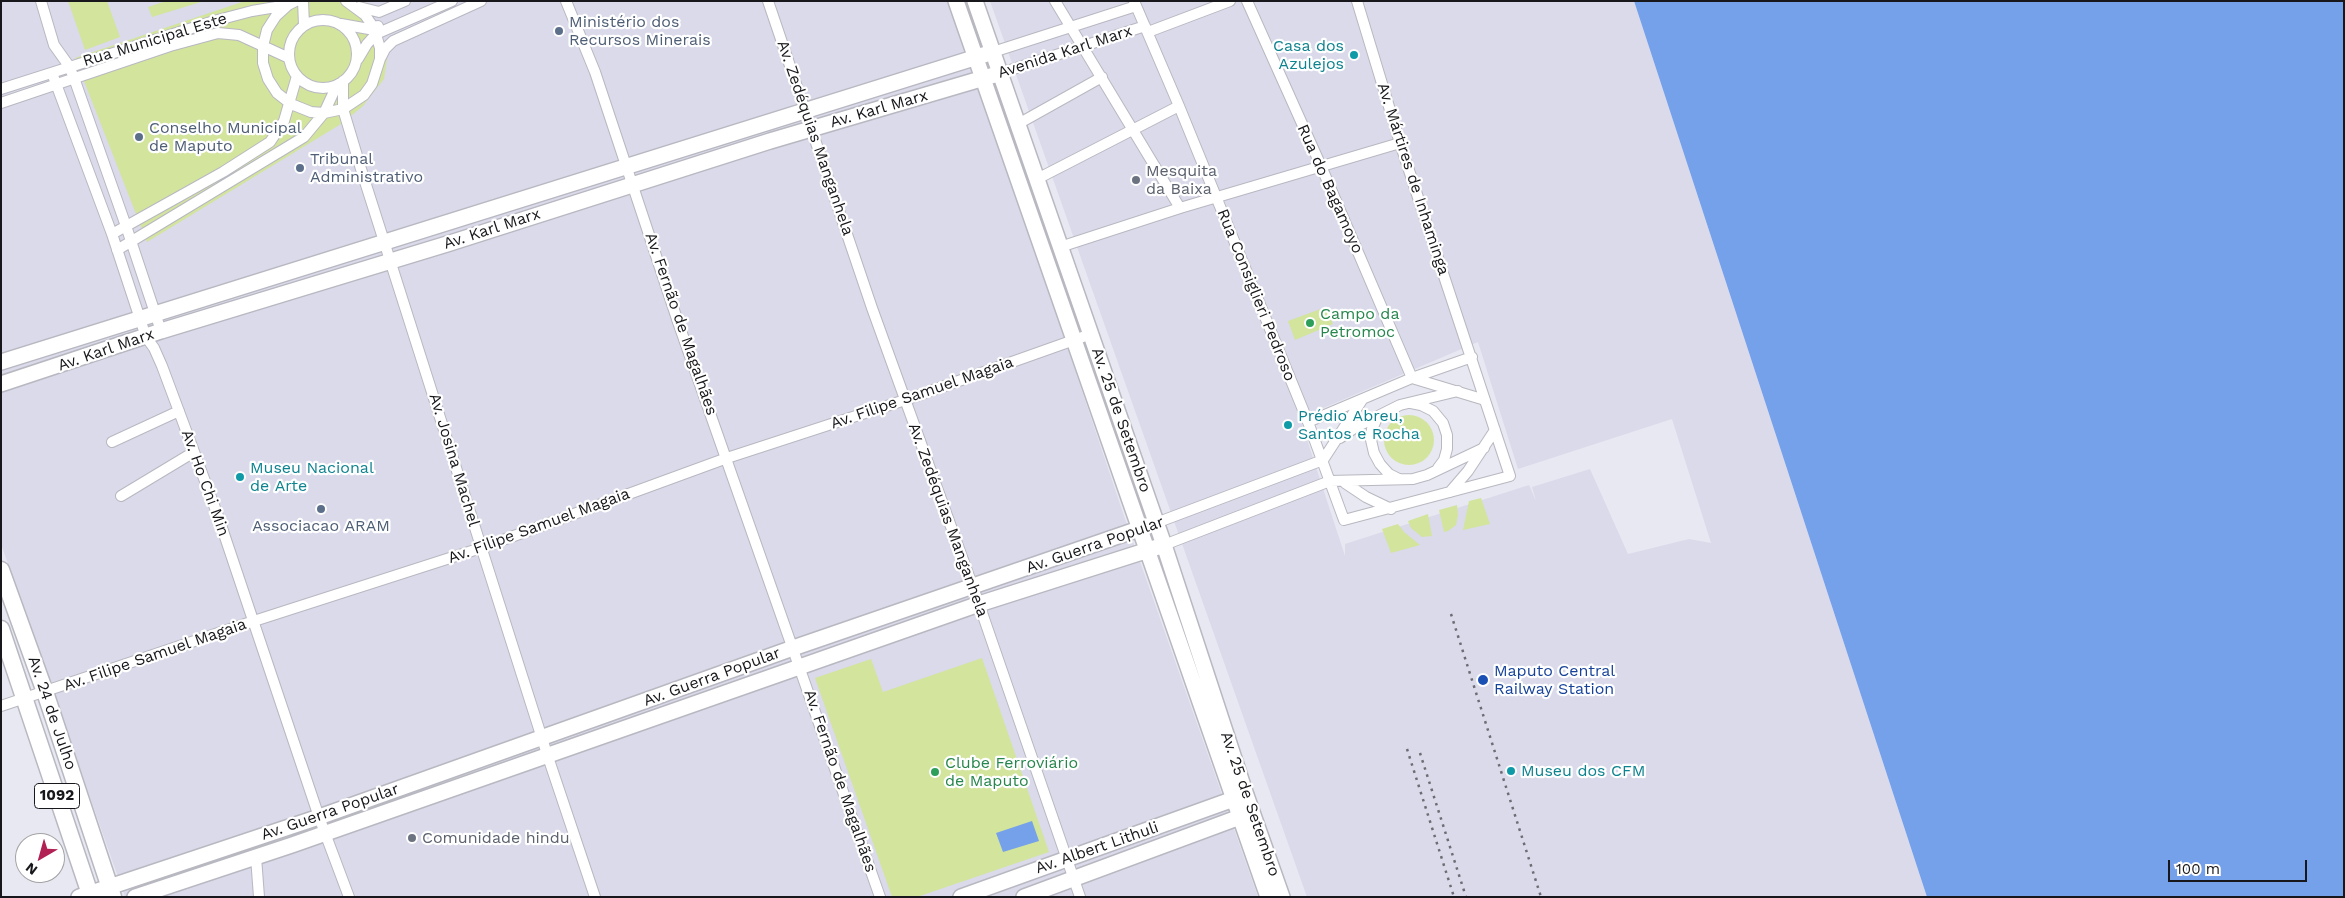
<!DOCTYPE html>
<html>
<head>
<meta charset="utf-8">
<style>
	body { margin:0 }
	#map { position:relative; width:2345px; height:898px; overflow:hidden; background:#e8e8f2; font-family:"Work Sans",sans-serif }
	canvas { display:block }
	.frame { position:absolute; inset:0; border:2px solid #18181c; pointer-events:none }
	.north { position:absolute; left:15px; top:833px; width:50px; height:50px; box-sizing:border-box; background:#fff; border:1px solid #a3a3a4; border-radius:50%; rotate:218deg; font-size:14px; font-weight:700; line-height:20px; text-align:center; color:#18181c }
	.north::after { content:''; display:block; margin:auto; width:18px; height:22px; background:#b12154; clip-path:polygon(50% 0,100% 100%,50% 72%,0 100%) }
	.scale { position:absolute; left:2168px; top:860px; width:139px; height:22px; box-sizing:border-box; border:2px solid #18181c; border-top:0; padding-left:6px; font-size:15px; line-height:18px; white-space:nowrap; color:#18181c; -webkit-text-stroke:4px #fff; paint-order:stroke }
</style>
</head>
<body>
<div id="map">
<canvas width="2345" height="898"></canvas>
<div class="frame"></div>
<div class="north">N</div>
<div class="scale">100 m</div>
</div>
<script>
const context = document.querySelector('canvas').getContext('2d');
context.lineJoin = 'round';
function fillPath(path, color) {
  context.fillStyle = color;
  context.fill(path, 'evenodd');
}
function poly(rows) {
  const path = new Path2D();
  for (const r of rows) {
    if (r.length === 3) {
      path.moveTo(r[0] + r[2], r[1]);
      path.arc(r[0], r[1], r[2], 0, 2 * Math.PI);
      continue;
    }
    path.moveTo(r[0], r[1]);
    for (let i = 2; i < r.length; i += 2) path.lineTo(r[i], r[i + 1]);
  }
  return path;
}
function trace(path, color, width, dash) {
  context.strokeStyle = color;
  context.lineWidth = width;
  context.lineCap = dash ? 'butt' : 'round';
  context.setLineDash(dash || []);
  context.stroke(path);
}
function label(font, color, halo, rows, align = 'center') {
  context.font = font + ' "Work Sans",sans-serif';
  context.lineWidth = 4.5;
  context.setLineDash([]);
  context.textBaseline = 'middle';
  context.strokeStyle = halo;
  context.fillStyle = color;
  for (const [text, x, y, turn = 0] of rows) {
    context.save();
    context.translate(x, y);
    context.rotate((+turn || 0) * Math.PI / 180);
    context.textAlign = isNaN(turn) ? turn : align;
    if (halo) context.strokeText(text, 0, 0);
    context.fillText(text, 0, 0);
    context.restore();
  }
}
const built = poly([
	[1,1,951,1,1124,516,1258,897,125,897,1,544],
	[990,1,1634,1,1927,897,1307,897],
	[1478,342,1518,469,1672,419,1711,543,1689,539,1628,554,1590,469,1532,487,1536,501,1529,485,1345,544,1345,556,1300,418]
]);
const green = poly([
	[68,1,107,1,120,37,85,50],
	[166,1,201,1,201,2,152,17,148,7],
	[245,1,365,1,388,53,384,79,363,106,341,124,147,242,75,58],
	[1326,307,1333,324,1295,340,1288,321],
	[1409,440,25],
	[1481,498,1490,524,1463,530,1469,501],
	[1457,505,1458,515,1456,525,1448,531,1444,532,1439,510],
	[1428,514,1432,536,1422,537,1411,528,1408,521],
	[1398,524,1404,532,1420,545,1391,553,1382,529],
	[982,658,1049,852,917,897,892,897,815,678,871,659,883,692]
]);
const water = poly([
	[1634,1,2344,1,2344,897,1927,897],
	[1032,821,1039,841,1003,852,996,833]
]);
const street = poly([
	[41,1,54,45,69,66,74,78,126,226,161,331],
	[296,1,288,5,276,16,267,30,263,46,263,63,268,79,277,93,291,104,311,112,324,113,343,109,364,95,372,84,380,59,380,48,374,28,365,15,346,1],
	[303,1,304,25],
	[566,1,595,72,678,322,880,897],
	[768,1,872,308,979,604,1080,897],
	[1055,1,1180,208],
	[1134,1,1179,106,1308,422,1344,520,1510,476,1400,143,1357,1],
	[1247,1,1321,166,1412,378,1485,400],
	[359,7,379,12,405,1],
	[323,54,34],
	[341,24,369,29,378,26],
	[1148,32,1230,1],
	[993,52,1136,6],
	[381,57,385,49,393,41,481,1],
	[358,59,367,44,376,34,452,1],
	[52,73,112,234,146,337,154,348,162,366,218,516,319,817,349,897],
	[1001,73,1145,26],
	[343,81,343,109,361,169,547,754,595,897],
	[1,89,214,21,252,11,288,5],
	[1,103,170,46,218,33,239,35,289,58],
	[1018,124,1102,77],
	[1037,179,1179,106],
	[112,234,223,172,270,142,284,121,297,76],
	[1060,247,1180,208,1400,143],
	[117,250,304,137,324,113,337,85],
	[1411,403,1421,405,1433,411,1443,423,1447,435,1447,449,1444,460,1438,468],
	[1378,416,1372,429,1371,440,1374,453,1380,464,1389,474,1399,479],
	[1308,422,1412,378,1472,357],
	[1340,438,1356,427,1400,405,1458,391],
	[112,442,179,411],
	[1345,483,1366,497,1391,509],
	[1450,492,1468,471,1495,430],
	[121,496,194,452],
	[1156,523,1323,460,1362,400],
	[1164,545,1330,481,1413,479,1427,475,1484,448],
	[1,706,254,621,481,548,727,458,905,400,1091,334],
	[256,857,259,897]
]);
const secondary = poly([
	[956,1,1268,897],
	[975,1,1164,545,1246,795,1282,897],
	[1,362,993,52],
	[1,384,161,331,447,244,770,141,1001,73],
	[79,897,319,817,793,648,1156,523],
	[135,897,292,845,979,604,1164,545],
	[961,897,1242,796],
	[1024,897,1248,814]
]);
const primary = poly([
	[1,570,45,692,113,897],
	[1,629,91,897]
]);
const rail = poly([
	[1451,614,1541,897],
	[1407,749,1454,897],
	[1420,753,1466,897]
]);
const markers = [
	[559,31,5,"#5c6f8a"],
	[1354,55,5,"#0f9aa8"],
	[139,137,5,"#5c6f8a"],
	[300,168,5,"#5c6f8a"],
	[1136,180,5,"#6b7280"],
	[1310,323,5,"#2e9e5b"],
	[1288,425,5,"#0f9aa8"],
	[240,477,5,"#0f9aa8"],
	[321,509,5,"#5c6f8a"],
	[1483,680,6,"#1a4fb4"],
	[1511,771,5,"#0f9aa8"],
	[935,772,5,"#2e9e5b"],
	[412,838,5,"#6b7280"]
];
const shields = [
	[57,796,45]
];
const shieldNames = [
	["1092",57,796]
];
const serviceNames = [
	["Ministério dos",569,22],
	["Recursos Minerais",569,40],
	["Conselho Municipal",149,128],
	["de Maputo",149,146],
	["Tribunal",310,159],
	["Administrativo",310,177],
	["Associacao ARAM",321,526,"center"]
];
const streetNames = [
	["Rua Municipal Este",155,40,-17],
	["Avenida Karl Marx",1065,52,-18],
	["Av. Karl Marx",879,109,-16],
	["Av. Zedéquias Manganhela",815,138,71],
	["Av. Mártires de Inhaminga",1413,179,72],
	["Rua do Bagamoyo",1330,189,66],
	["Av. Karl Marx",492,229,-18],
	["Rua Consiglieri Pedroso",1256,295,68],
	["Av. Fernão de Magalhães",681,324,71],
	["Av. Karl Marx",106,350,-19],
	["Av. Filipe Samuel Magaia",922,393,-19],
	["Av. 25 de Setembro",1121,420,71],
	["Av. Josina Machel",454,460,73],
	["Av. Ho Chi Min",205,483,70],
	["Av. Zedéquias Manganhela",948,520,70],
	["Av. Filipe Samuel Magaia",539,526,-20],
	["Av. Guerra Popular",1095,545,-19],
	["Av. Filipe Samuel Magaia",155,655,-19],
	["Av. Guerra Popular",712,677,-20],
	["Av. 24 de Julho",52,713,71],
	["Av. Fernão de Magalhães",840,781,71],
	["Av. 25 de Setembro",1250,804,71],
	["Av. Guerra Popular",330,812,-19],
	["Av. Albert Lithuli",1097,848,-19]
];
const cultureNames = [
	["Casa dos",1344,46,"right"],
	["Azulejos",1344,64,"right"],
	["Prédio Abreu,",1298,416],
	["Santos e Rocha",1298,434],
	["Museu Nacional",250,468],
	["de Arte",250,486],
	["Museu dos CFM",1521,771]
];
const worshipNames = [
	["Mesquita",1146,171],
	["da Baixa",1146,189],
	["Comunidade hindu",422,838]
];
const leisureNames = [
	["Campo da",1320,314],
	["Petromoc",1320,332],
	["Clube Ferroviário",945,763],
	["de Maputo",945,781]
];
const transitNames = [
	["Maputo Central",1494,671],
	["Railway Station",1494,689]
];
fillPath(built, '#dadaeb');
fillPath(green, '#d3e49d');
fillPath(water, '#75a0ea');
trace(street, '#b8b8c1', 12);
trace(secondary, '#b8b8c1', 18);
trace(primary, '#b8b8c1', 19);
trace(street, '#fff', 10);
trace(secondary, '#fff', 15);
trace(primary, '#fff', 16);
trace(rail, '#6c6c73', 2.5, [2.5, 5]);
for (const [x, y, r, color] of markers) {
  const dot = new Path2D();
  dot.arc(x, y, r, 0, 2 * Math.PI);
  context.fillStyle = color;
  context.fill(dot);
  trace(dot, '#fff', 2);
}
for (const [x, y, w] of shields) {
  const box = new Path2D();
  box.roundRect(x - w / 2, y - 12.5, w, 25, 4);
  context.fillStyle = '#fff';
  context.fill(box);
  trace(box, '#18181c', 1);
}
label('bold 15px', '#18181c', null, shieldNames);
label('16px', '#4e5e75', '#fff', serviceNames, 'left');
label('16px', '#18181c', '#fff', streetNames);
label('16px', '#0d838f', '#fff', cultureNames, 'left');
label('16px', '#5b616d', '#fff', worshipNames, 'left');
label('16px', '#27864d', '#fff', leisureNames, 'left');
label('16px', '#164399', '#fff', transitNames, 'left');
</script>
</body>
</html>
